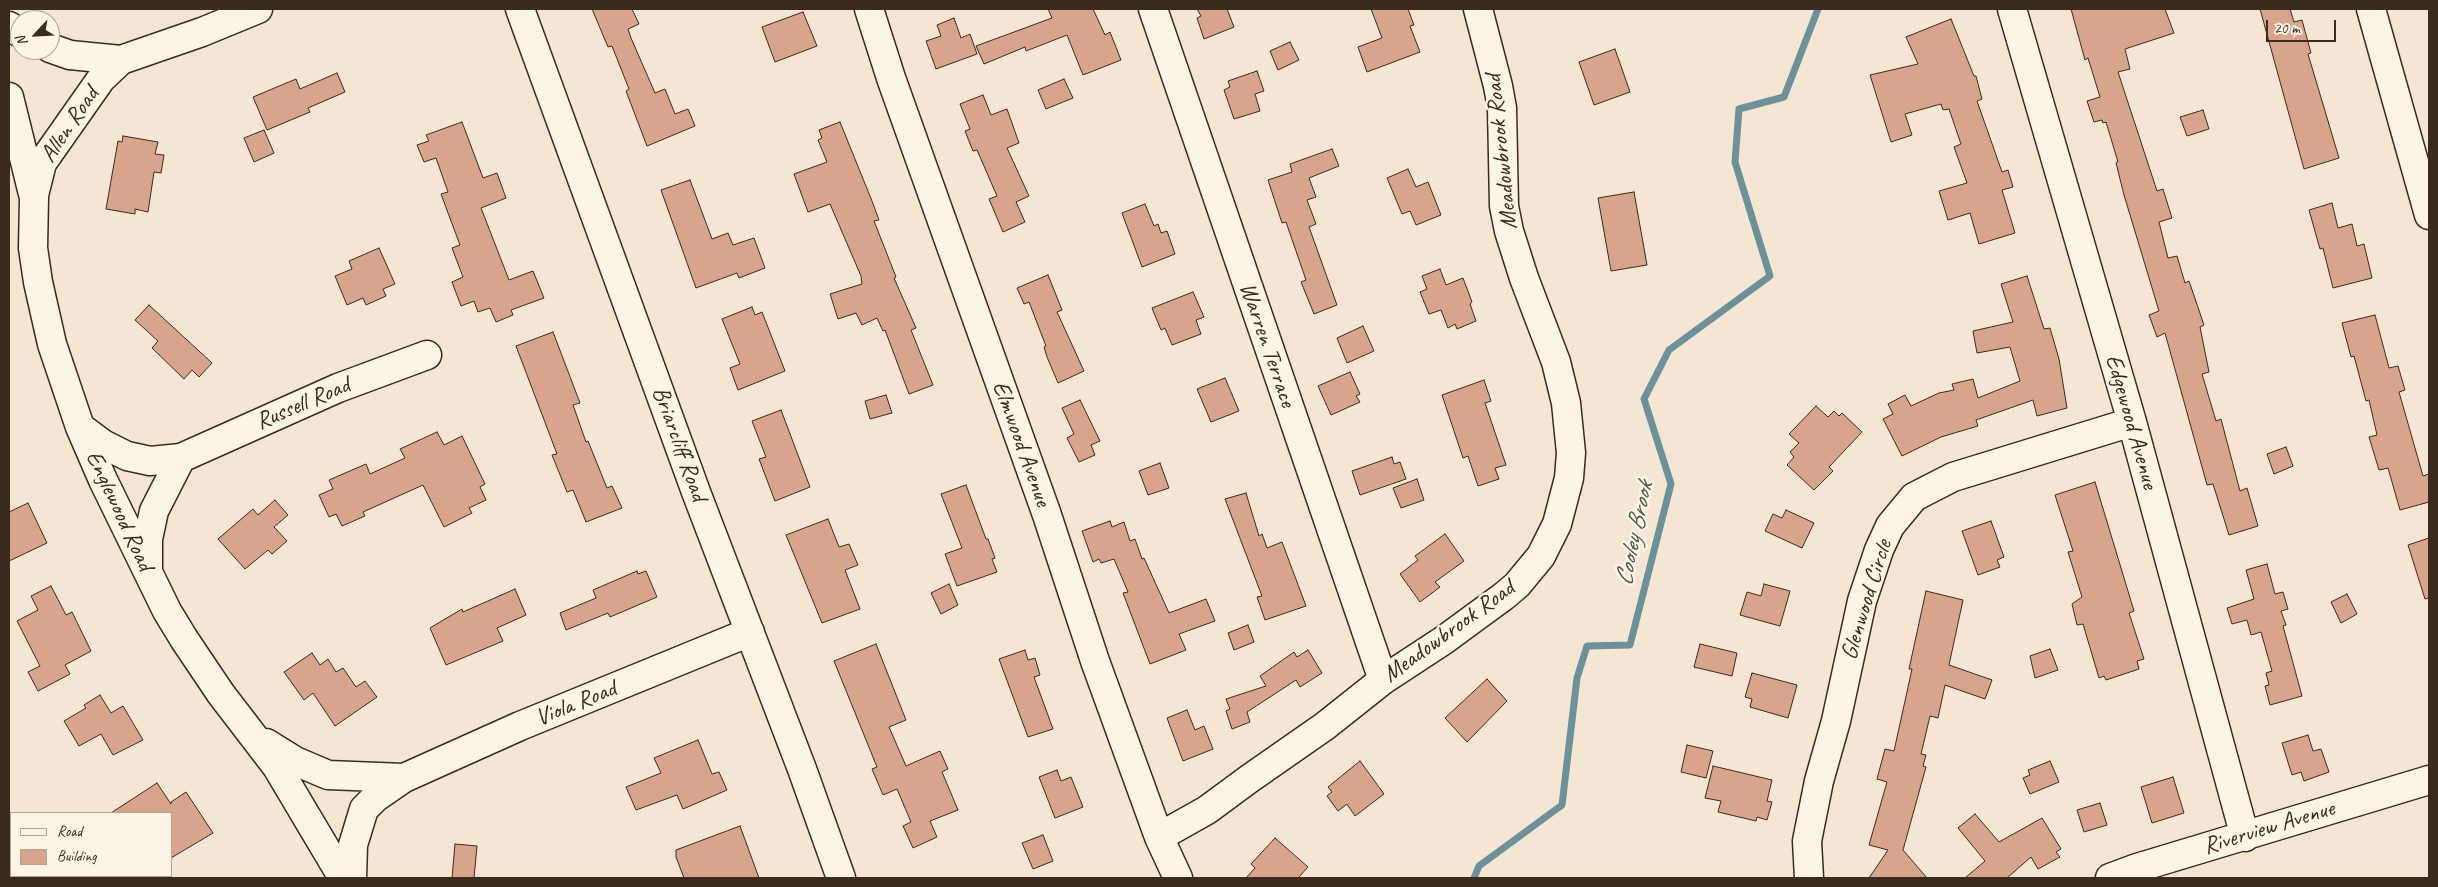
<!DOCTYPE html>
<html>
<head>
<meta charset="utf-8">
<style>
  body { margin:0 }
  #map { position:relative; width:2438px; height:887px; overflow:hidden; background:#f5e5d3; font-family:Caveat,sans-serif }
  canvas { display:block }
  .frame { position:absolute; inset:0; border:10px solid #3b2a1e; pointer-events:none }
  .legend { position:absolute; left:10px; top:812px; width:162px; height:65px; box-sizing:border-box; background:#fcf5e5; border:1px solid #afa495; margin:0; padding:6px 9px; list-style:none; font-size:15px; color:#3b2a1e }
  .legend li { display:flex; align-items:center; gap:10px; height:25px }
  .legend b { width:25px; border:1px solid #afa495 }
  .north { position:absolute; left:10px; top:10px; width:50px; height:50px; box-sizing:border-box; background:#fcf5e5; border:1px solid #afa495; border-radius:50%; rotate:245deg; font-size:14px; font-weight:700; line-height:20px; text-align:center; color:#3b2a1e }
  .north::after { content:''; display:block; margin:auto; width:18px; height:22px; background:#3b2a1e; clip-path:polygon(50% 0,100% 100%,50% 72%,0 100%) }
  .scale { position:absolute; left:2266px; top:20px; width:70px; height:22px; box-sizing:border-box; border:2px solid #3b2a1e; border-top:0; padding-left:6px; font-size:15px; line-height:18px; white-space:nowrap; color:#3b2a1e; -webkit-text-stroke:4px #fcf5e5; paint-order:stroke }
</style>
</head>
<body>
<div id="map">
<canvas width="2438" height="887"></canvas>
<div class="frame"></div>
<ul class="legend">
<li><b style="height:6px;background:#fcf5e5"></b>Road</li>
<li><b style="height:14px;background:#d8a58c"></b>Building</li>
</ul>
<div class="north">N</div>
<div class="scale">20 m</div>
</div>
<script>
const ctx = document.querySelector('canvas').getContext('2d');
ctx.lineJoin = 'round';
function poly(rows) {
  const path = new Path2D();
  for (const r of rows) {
    path.moveTo(r[0], r[1]);
    for (let i = 2; i < r.length; i += 2) path.lineTo(r[i], r[i + 1]);
  }
  return path;
}
function strokePath(path, color, width, dash) {
  ctx.strokeStyle = color;
  ctx.lineWidth = width;
  ctx.lineCap = dash ? 'butt' : 'round';
  ctx.setLineDash(dash || []);
  ctx.stroke(path);
}
function fill(path, color) {
  ctx.fillStyle = color;
  ctx.fill(path, 'evenodd');
}
function drawText(font, color, halo, rows, align = 'center') {
  ctx.font = font + ' Caveat,sans-serif';
  ctx.lineWidth = 5;
  ctx.setLineDash([]);
  ctx.textBaseline = 'middle';
  ctx.strokeStyle = halo;
  ctx.fillStyle = color;
  for (const [text, x, y, turn = 0] of rows) {
    ctx.save();
    ctx.translate(x, y);
    ctx.rotate((+turn || 0) * Math.PI / 180);
    ctx.textAlign = isNaN(turn) ? turn : align;
    if (halo) ctx.strokeText(text, 0, 0);
    ctx.fillText(text, 0, 0);
    ctx.restore();
  }
}
strokePath(poly([
  [1474,878,1479,866,1562,805,1577,678,1587,646,1630,645,1671,484,1644,399,1669,350,1770,276,1735,162,1739,109,1784,97,1818,9]
]), '#6c919a', 7);
const building = poly([
  [592,9,632,9,639,24,628,29,631,38,655,93,665,89,675,114,688,109,695,126,647,146,626,91,629,89,612,46,608,47,592,9],
  [1048,9,1093,9,1105,35,1110,32,1121,60,1083,75,1067,35,1026,51,1025,47,984,64,976,46,1052,18,1048,9],
  [1197,9,1227,9,1234,27,1204,39,1197,18,1201,16,1197,9],
  [1371,9,1408,9,1414,25,1410,26,1420,52,1367,72,1358,47,1382,38,1371,9],
  [2071,9,2165,9,2174,33,2125,49,2130,69,2118,72,2157,191,2163,189,2172,218,2159,222,2168,258,2177,256,2185,283,2189,281,2204,325,2200,327,2209,372,2202,374,2216,421,2221,419,2240,491,2247,488,2258,526,2229,535,2213,484,2207,485,2165,333,2157,337,2149,315,2159,311,2124,195,2116,163,2118,162,2106,122,2103,123,2102,120,2094,122,2087,101,2100,97,2088,58,2085,60,2071,9],
  [2260,9,2290,9,2294,22,2302,20,2311,53,2308,54,2339,158,2304,169,2260,9],
  [803,12,817,46,775,62,762,27,803,12],
  [954,18,961,38,970,34,977,54,936,69,926,41,941,36,937,25,954,18],
  [1951,19,1974,76,1976,76,1982,99,1977,101,2002,172,2008,170,2013,187,2002,190,2015,233,1979,244,1970,213,1948,220,1939,191,1967,183,1954,147,1961,144,1949,109,1943,110,1941,104,1905,114,1912,135,1891,142,1870,75,1918,64,1906,37,1951,19],
  [1290,42,1299,60,1278,70,1270,51,1290,42],
  [1615,49,1630,92,1594,105,1579,62,1615,49],
  [1257,71,1264,91,1255,94,1260,111,1234,119,1224,90,1230,87,1228,81,1257,71],
  [337,73,345,92,308,108,310,112,267,130,253,97,296,79,300,89,337,73],
  [1064,79,1073,98,1046,109,1038,90,1064,79],
  [983,95,991,115,1007,109,1019,143,1007,148,1029,196,1016,202,1025,222,1003,232,989,199,997,196,977,150,973,151,965,131,970,129,960,104,983,95],
  [2203,110,2209,129,2187,136,2180,117,2203,110],
  [462,122,483,178,497,173,506,198,481,208,509,280,533,271,544,298,511,310,513,315,496,322,490,308,478,312,474,301,461,306,452,282,463,277,452,248,460,245,441,194,448,192,436,158,424,162,417,145,429,141,426,135,462,122],
  [840,122,872,201,879,220,874,221,896,277,894,278,916,328,911,330,933,385,909,394,885,330,883,331,877,318,862,325,856,313,838,319,830,294,862,284,861,276,830,204,808,212,794,174,827,162,818,140,822,138,819,130,840,122],
  [264,130,274,153,254,162,244,138,264,130],
  [123,136,158,142,155,154,164,155,161,173,154,172,148,212,135,209,135,214,106,209,118,141,122,142,123,136],
  [1332,149,1339,166,1309,178,1316,197,1307,200,1316,224,1309,227,1337,305,1314,314,1301,282,1306,280,1286,222,1282,223,1268,180,1292,172,1290,164,1332,149],
  [1408,169,1416,187,1428,182,1441,215,1416,225,1410,211,1402,214,1387,178,1408,169],
  [690,180,712,239,728,233,733,245,754,238,765,268,739,278,737,273,696,288,661,190,690,180],
  [1634,192,1647,265,1611,271,1598,198,1634,192],
  [2332,203,2338,228,2352,224,2357,246,2364,244,2372,278,2333,288,2323,248,2320,249,2309,210,2332,203],
  [1145,204,1154,226,1158,224,1161,233,1167,231,1175,254,1142,267,1122,213,1145,204],
  [379,248,395,284,383,289,386,296,366,305,363,298,347,305,335,276,352,269,349,261,379,248],
  [1440,269,1446,285,1463,278,1472,302,1470,304,1476,321,1457,329,1455,324,1448,328,1441,310,1429,314,1420,292,1427,289,1422,276,1440,269],
  [1048,275,1062,310,1057,312,1084,371,1058,383,1047,357,1044,347,1046,346,1029,302,1024,304,1017,288,1048,275],
  [2027,276,2044,329,2050,328,2059,359,2067,408,2037,416,2033,400,1976,420,1978,426,1941,437,1902,456,1883,419,1893,414,1888,404,1905,395,1911,406,1939,393,1954,390,1952,384,1973,379,1978,398,2020,381,2010,347,1977,353,1973,331,2013,322,2001,284,2027,276],
  [1193,292,1204,317,1196,320,1201,334,1172,345,1165,328,1161,330,1152,308,1193,292],
  [149,305,212,363,199,377,192,370,184,379,152,348,158,341,135,320,149,305],
  [752,307,755,315,762,312,785,371,738,390,730,368,740,364,722,319,752,307],
  [2375,315,2389,368,2398,366,2405,390,2399,392,2423,476,2429,474,2429,502,2400,510,2388,468,2379,470,2369,437,2377,435,2369,400,2366,401,2354,356,2351,357,2342,323,2375,315],
  [1363,326,1374,351,1347,363,1337,338,1363,326],
  [553,332,580,403,573,405,586,442,588,441,607,488,612,486,622,508,586,522,573,490,567,492,552,455,557,454,516,346,553,332],
  [1350,372,1360,394,1356,396,1360,402,1331,415,1318,386,1350,372],
  [1225,378,1239,411,1211,422,1197,389,1225,378],
  [1484,380,1491,401,1485,403,1506,465,1495,468,1499,479,1478,486,1468,456,1463,458,1442,395,1484,380],
  [886,395,892,413,870,419,865,401,886,395],
  [1080,400,1100,441,1091,445,1095,455,1079,462,1067,438,1074,434,1062,408,1080,400],
  [1816,406,1828,417,1834,411,1839,416,1842,413,1862,432,1829,467,1833,471,1814,490,1787,465,1794,457,1790,452,1799,443,1789,434,1816,406],
  [781,410,810,487,775,501,759,459,766,457,752,421,781,410],
  [437,432,444,445,462,436,485,484,480,487,486,500,469,508,472,513,444,527,423,485,363,512,365,516,342,526,336,514,329,517,319,495,333,489,329,480,366,464,370,474,405,458,400,449,437,432],
  [2286,447,2293,466,2274,474,2267,454,2286,447],
  [1392,457,1394,464,1400,462,1406,479,1360,495,1352,471,1392,457],
  [1160,463,1169,488,1148,495,1139,471,1160,463],
  [1417,479,1424,500,1401,508,1393,488,1417,479],
  [2095,482,2134,611,2129,613,2144,659,2137,661,2139,669,2106,680,2104,676,2099,678,2083,624,2077,625,2072,604,2082,597,2068,552,2073,551,2055,495,2095,482],
  [966,485,986,539,988,539,995,558,992,559,997,572,957,586,945,554,962,548,941,494,966,485],
  [1246,493,1259,536,1262,534,1267,548,1282,542,1306,606,1265,620,1257,597,1262,596,1225,499,1246,493],
  [275,500,288,515,274,527,287,541,272,554,268,550,245,569,218,539,253,509,258,515,275,500],
  [28,503,47,543,9,561,9,512,28,503],
  [1786,510,1814,523,1802,548,1765,531,1773,514,1782,518,1786,510],
  [828,519,839,547,849,544,858,565,845,570,860,609,822,623,786,535,828,519],
  [1110,521,1112,527,1124,522,1130,541,1135,539,1142,559,1144,558,1169,613,1206,599,1215,621,1179,634,1186,650,1150,664,1123,593,1128,592,1114,559,1101,563,1099,559,1093,562,1082,531,1110,521],
  [1991,521,2004,557,1997,560,2000,567,1978,575,1962,531,1991,521],
  [1445,534,1464,561,1435,582,1440,587,1420,602,1400,574,1418,560,1415,556,1445,534],
  [2429,538,2429,598,2425,599,2408,545,2429,538],
  [2267,564,2275,594,2283,592,2288,609,2281,611,2286,625,2283,626,2302,696,2270,705,2265,686,2269,685,2266,673,2272,671,2261,632,2251,635,2247,620,2232,624,2227,608,2254,599,2246,570,2267,564],
  [637,571,638,574,646,571,657,597,610,617,608,613,566,630,560,613,596,598,593,590,637,571],
  [949,584,958,605,941,614,931,593,949,584],
  [1764,584,1790,591,1780,626,1740,615,1747,592,1761,596,1764,584],
  [51,586,66,615,72,612,91,651,65,665,70,674,38,691,28,672,40,666,17,621,38,610,31,596,51,586],
  [515,589,526,615,497,628,503,641,446,665,430,628,462,609,463,612,515,589],
  [1926,591,1963,600,1949,665,1992,680,1985,699,1945,685,1938,718,1930,716,1921,754,1926,755,1923,766,1926,767,1903,850,1927,878,1869,878,1888,850,1869,845,1887,782,1877,779,1885,749,1894,751,1912,669,1909,669,1926,591],
  [2347,594,2357,614,2341,623,2331,602,2347,594],
  [1248,625,1254,642,1234,650,1228,633,1248,625],
  [876,644,906,720,889,727,906,766,940,751,948,769,942,772,958,810,930,821,937,837,913,848,903,826,911,822,897,789,883,795,872,769,877,767,834,661,876,644],
  [1700,644,1737,653,1732,676,1694,667,1700,644],
  [2050,649,2058,670,2035,678,2030,656,2050,649],
  [1025,650,1028,660,1035,658,1040,675,1034,677,1053,729,1028,737,999,659,1025,650],
  [1308,650,1322,673,1300,687,1296,680,1247,712,1250,722,1232,729,1226,711,1230,709,1226,699,1266,686,1260,676,1294,652,1297,657,1308,650],
  [312,653,320,665,328,659,336,672,343,668,356,687,365,681,377,697,335,726,313,693,304,700,284,672,312,653],
  [1752,673,1797,685,1788,718,1750,707,1752,699,1745,697,1752,673],
  [1487,679,1507,701,1467,742,1445,718,1487,679],
  [100,695,111,713,123,706,143,740,113,755,101,734,79,746,64,721,86,708,84,705,100,695],
  [1187,710,1195,730,1204,726,1213,749,1183,761,1167,718,1187,710],
  [2308,735,2313,751,2321,749,2329,772,2304,781,2301,772,2292,775,2282,743,2308,735],
  [698,740,712,774,719,772,727,790,683,809,677,795,636,810,626,787,661,773,654,758,698,740],
  [1687,745,1713,751,1706,778,1681,772,1687,745],
  [1360,761,1384,794,1355,816,1347,804,1338,811,1327,796,1332,792,1328,787,1360,761],
  [2050,761,2059,782,2030,794,2023,778,2030,775,2028,770,2050,761],
  [1713,766,1772,780,1767,801,1772,802,1767,820,1757,817,1756,821,1718,812,1721,801,1705,798,1713,766],
  [1057,770,1061,781,1071,777,1083,807,1055,818,1039,777,1057,770],
  [2173,777,2184,813,2152,823,2141,787,2173,777],
  [157,783,171,804,171,802,186,792,213,833,171,858,171,813,111,813,157,783],
  [2100,803,2107,825,2084,832,2077,810,2100,803],
  [1975,814,1999,842,2042,818,2061,849,2056,852,2060,857,2038,869,2031,857,2007,878,1965,878,1985,861,1958,828,1975,814],
  [740,826,759,878,684,878,676,857,676,850,740,826],
  [1043,835,1053,861,1033,869,1022,843,1043,835],
  [1275,838,1308,867,1298,878,1246,878,1255,868,1251,864,1275,838],
  [455,844,477,846,474,878,452,878,455,844]
]);
fill(building, '#d8a58c');
strokePath(building, '#3b2a1e', 1);
const minor = poly([
  [520,9,696,492,802,769,841,878],
  [869,9,891,78,1047,515,1095,661,1159,837,1178,878],
  [1153,9,1383,680],
  [2012,9,2132,422,2245,837],
  [2371,9,2429,215],
  [9,26,20,33],
  [50,48,70,55,121,60,202,32,258,9],
  [9,97,34,198,33,248,38,282,52,344,80,427,103,480,167,611,184,639,221,694,277,767,343,878],
  [34,195,42,163,101,79,121,60],
  [80,427,103,444,127,456,150,461,181,458],
  [148,570,148,539,154,511,181,458,338,388,427,355],
  [266,743,295,761,328,775,404,778],
  [1159,837,1207,810,1249,779,1325,726,1383,680,1444,640,1504,596,1517,585,1541,556,1557,524,1569,478,1571,453,1566,403,1556,362,1524,278,1509,231,1504,206,1502,108,1498,86,1478,9],
  [352,878,353,845,364,809,375,798,404,778,520,726,750,632],
  [1809,878,1807,841,1819,781,1836,721,1862,601,1879,550,1890,526,1914,497,1953,477,2132,422],
  [2110,878,2137,868,2429,780]
]);
strokePath(minor, '#3b2a1e', 31);
strokePath(minor, '#fcf5e5', 28);
drawText('24px', '#3b2a1e', '#fcf5e5', [
  ["Allen Road",70,125,-56],
  ["Meadowbrook Road",1502,152,-96],
  ["Warren Terrace",1267,345,71],
  ["Russell Road",303,404,-23],
  ["Edgewood Avenue",2131,422,74],
  ["Briarcliff Road",679,444,70],
  ["Elmwood Avenue",1021,444,70],
  ["Englewood Road",119,511,65],
  ["Glenwood Circle",1867,600,-73],
  ["Meadowbrook Road",1449,632,-36],
  ["Viola Road",576,704,-22],
  ["Riverview Avenue",2269,828,-17]
]);
drawText('italic 25px', '#4f5552', '#fcf5e5', [
  ["Cooley Brook",1635,534,-78]
]);
</script>
</body>
</html>
